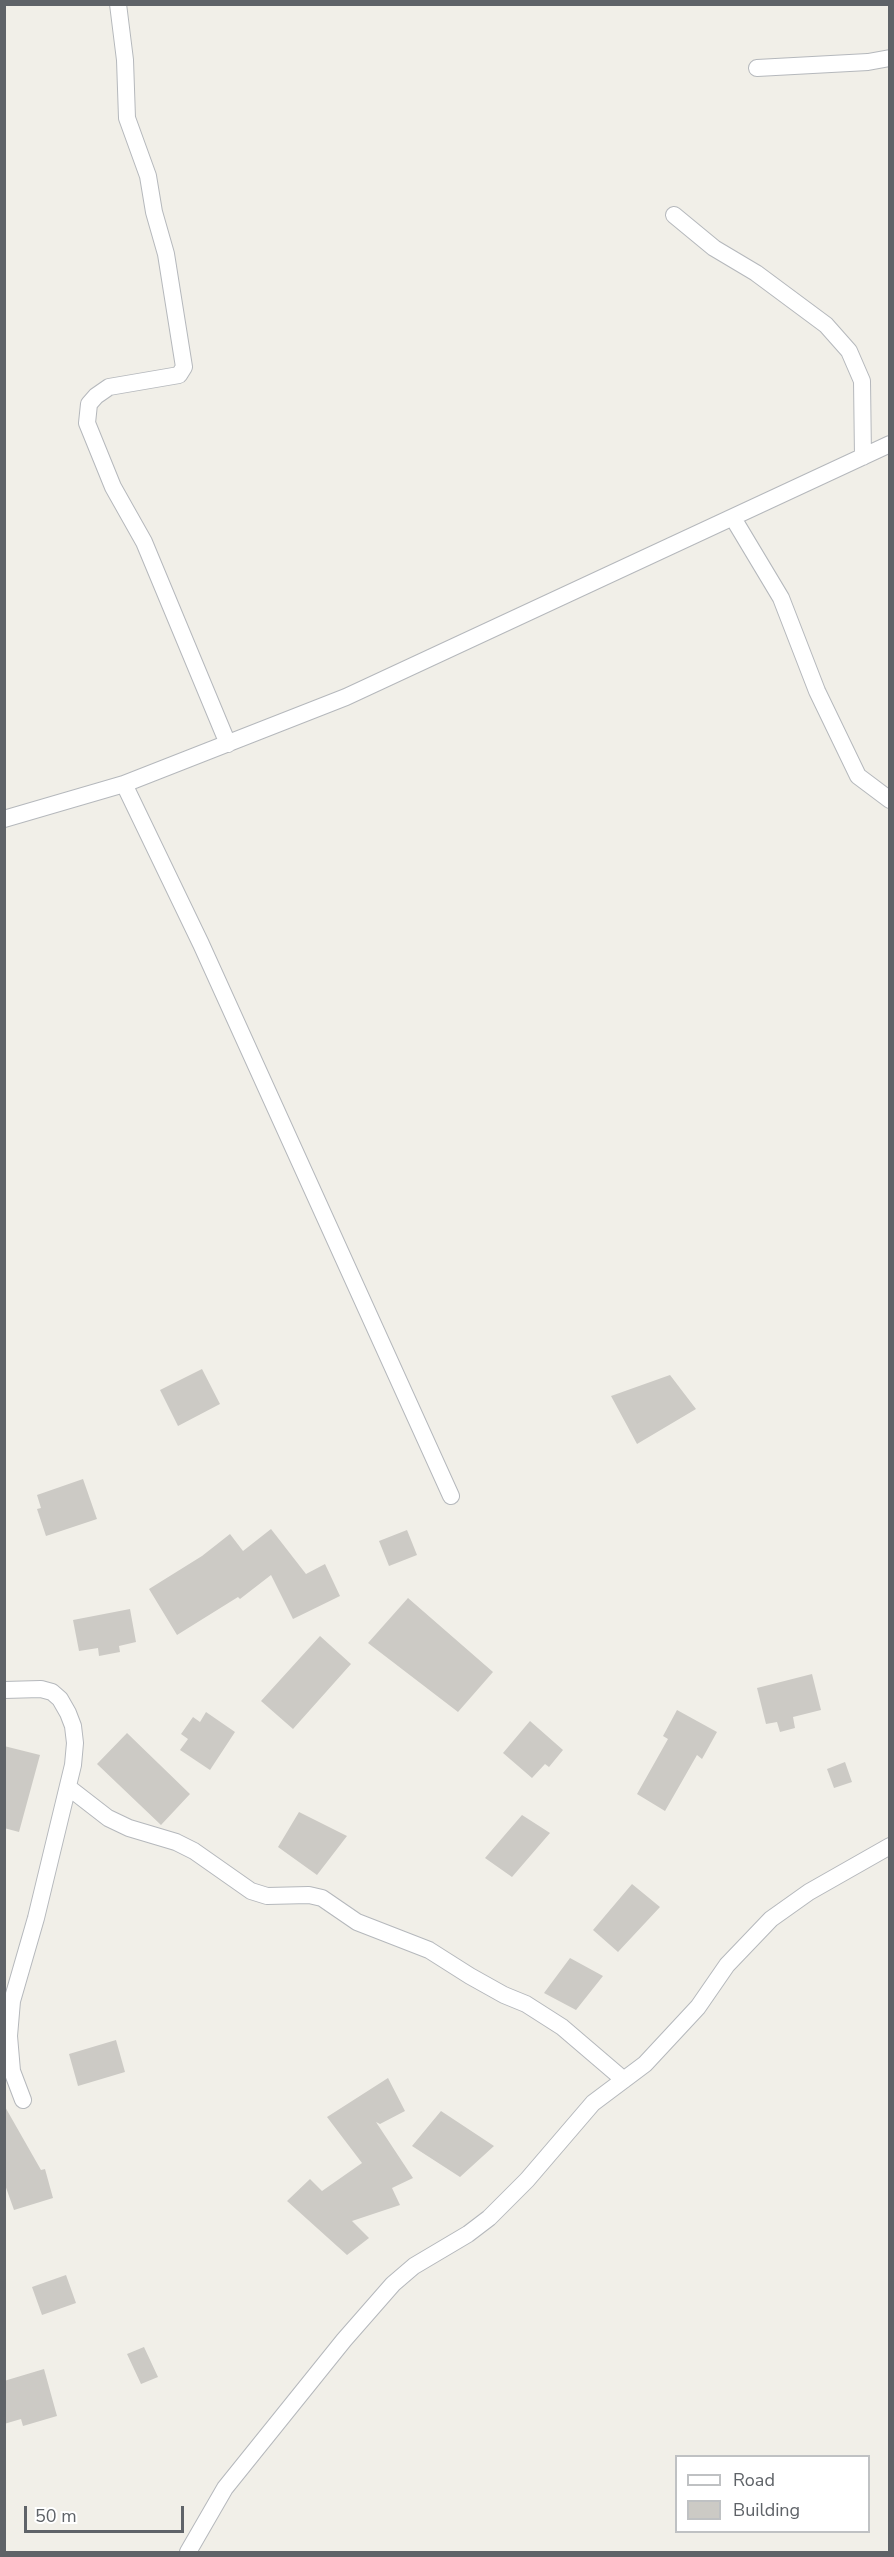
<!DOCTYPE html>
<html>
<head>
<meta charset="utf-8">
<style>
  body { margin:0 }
  #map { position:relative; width:894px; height:2557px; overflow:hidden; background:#f1efe8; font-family:"Nunito Sans",sans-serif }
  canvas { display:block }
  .frame { position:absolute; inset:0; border:6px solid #5f6368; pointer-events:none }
  .legend { position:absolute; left:675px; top:2455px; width:195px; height:78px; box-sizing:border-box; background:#fff; border:2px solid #bfc1c3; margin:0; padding:8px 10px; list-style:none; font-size:18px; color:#5f6368 }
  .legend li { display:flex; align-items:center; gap:12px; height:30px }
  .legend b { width:30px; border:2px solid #bfc1c3 }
  .scale { position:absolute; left:24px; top:2506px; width:160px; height:27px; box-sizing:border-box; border:3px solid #5f6368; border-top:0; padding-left:8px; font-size:18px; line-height:21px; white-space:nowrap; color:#5f6368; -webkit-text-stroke:4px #fff; paint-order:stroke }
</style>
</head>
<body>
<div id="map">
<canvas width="894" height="2557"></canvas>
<div class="frame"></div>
<ul class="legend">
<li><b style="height:8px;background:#fff"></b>Road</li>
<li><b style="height:16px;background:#cccac5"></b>Building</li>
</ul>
<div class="scale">50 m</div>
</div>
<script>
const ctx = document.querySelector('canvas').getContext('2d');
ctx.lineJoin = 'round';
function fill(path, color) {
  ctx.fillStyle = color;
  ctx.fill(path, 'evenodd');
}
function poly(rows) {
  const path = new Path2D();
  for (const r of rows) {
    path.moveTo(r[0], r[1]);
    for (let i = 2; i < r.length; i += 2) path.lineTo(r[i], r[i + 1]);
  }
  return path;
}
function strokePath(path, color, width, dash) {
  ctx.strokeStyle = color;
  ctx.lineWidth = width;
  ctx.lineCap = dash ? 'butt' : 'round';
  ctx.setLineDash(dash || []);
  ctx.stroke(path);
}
fill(poly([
  [202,1369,220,1404,178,1426,160,1390],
  [670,1375,696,1409,637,1444,611,1396],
  [83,1479,97,1519,46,1536,37,1509,41,1508,37,1495],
  [271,1529,306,1574,325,1564,340,1596,293,1619,271,1575,240,1599,238,1597,177,1635,149,1589,202,1556,230,1534,243,1551],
  [407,1530,417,1555,389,1566,379,1541],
  [408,1598,493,1672,458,1712,368,1643],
  [130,1609,136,1642,119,1646,120,1652,99,1656,98,1648,79,1651,73,1620],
  [320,1636,351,1664,293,1729,261,1701],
  [812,1674,821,1710,793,1717,795,1728,780,1732,777,1722,766,1724,757,1688],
  [677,1710,717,1732,702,1759,697,1755,665,1811,637,1794,668,1739,663,1736],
  [206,1712,235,1732,210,1770,180,1750,188,1739,181,1734,193,1717,200,1722],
  [530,1721,563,1750,549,1767,545,1764,532,1778,503,1753],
  [127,1733,190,1794,161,1825,97,1764],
  [4,1746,40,1755,19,1832,4,1828],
  [845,1762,852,1782,834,1788,827,1769],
  [299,1812,347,1836,317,1875,278,1847],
  [522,1815,550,1833,512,1877,485,1858],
  [632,1884,660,1907,618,1952,593,1930],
  [570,1958,603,1976,576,2010,544,1993],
  [116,2040,125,2072,78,2086,69,2054],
  [388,2078,405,2111,380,2124,376,2122,413,2178,392,2188,400,2205,352,2221,369,2238,347,2255,287,2201,310,2179,322,2191,362,2163,327,2117],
  [4,2105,41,2170,45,2169,53,2198,14,2210,4,2182],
  [441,2111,494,2146,460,2177,412,2146],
  [66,2275,76,2303,42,2315,32,2287],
  [144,2347,158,2377,141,2384,127,2354],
  [44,2369,57,2416,23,2426,21,2419,4,2424,4,2381]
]), '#cccac5');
const minor = poly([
  [118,4,125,60,127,118,148,176,154,212,166,254,184,367,179,375,109,387,96,396,89,404,87,423,113,487,144,542,228,744],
  [757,68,868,62,890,58],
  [674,215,714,248,756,273,826,325,849,351,862,381,863,457],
  [733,518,781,598,817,691,858,776,890,800],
  [124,784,201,944,451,1496],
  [4,819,124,784,346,697,890,444],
  [4,1690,41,1689,52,1692,60,1699,68,1713,73,1726,75,1743,73,1765,36,1918,12,2001,9,2036,12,2071,23,2100],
  [68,1787,108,1818,129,1828,176,1842,194,1851,251,1891,267,1896,309,1895,322,1898,357,1922,429,1950,470,1976,504,1995,526,2004,562,2027,624,2080],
  [188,2552,225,2488,344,2340,393,2284,414,2266,468,2234,489,2218,527,2180,593,2103,645,2064,698,2007,727,1965,771,1919,809,1892,890,1846]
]);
strokePath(minor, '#b5b8bc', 18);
strokePath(minor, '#fff', 16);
</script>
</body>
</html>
